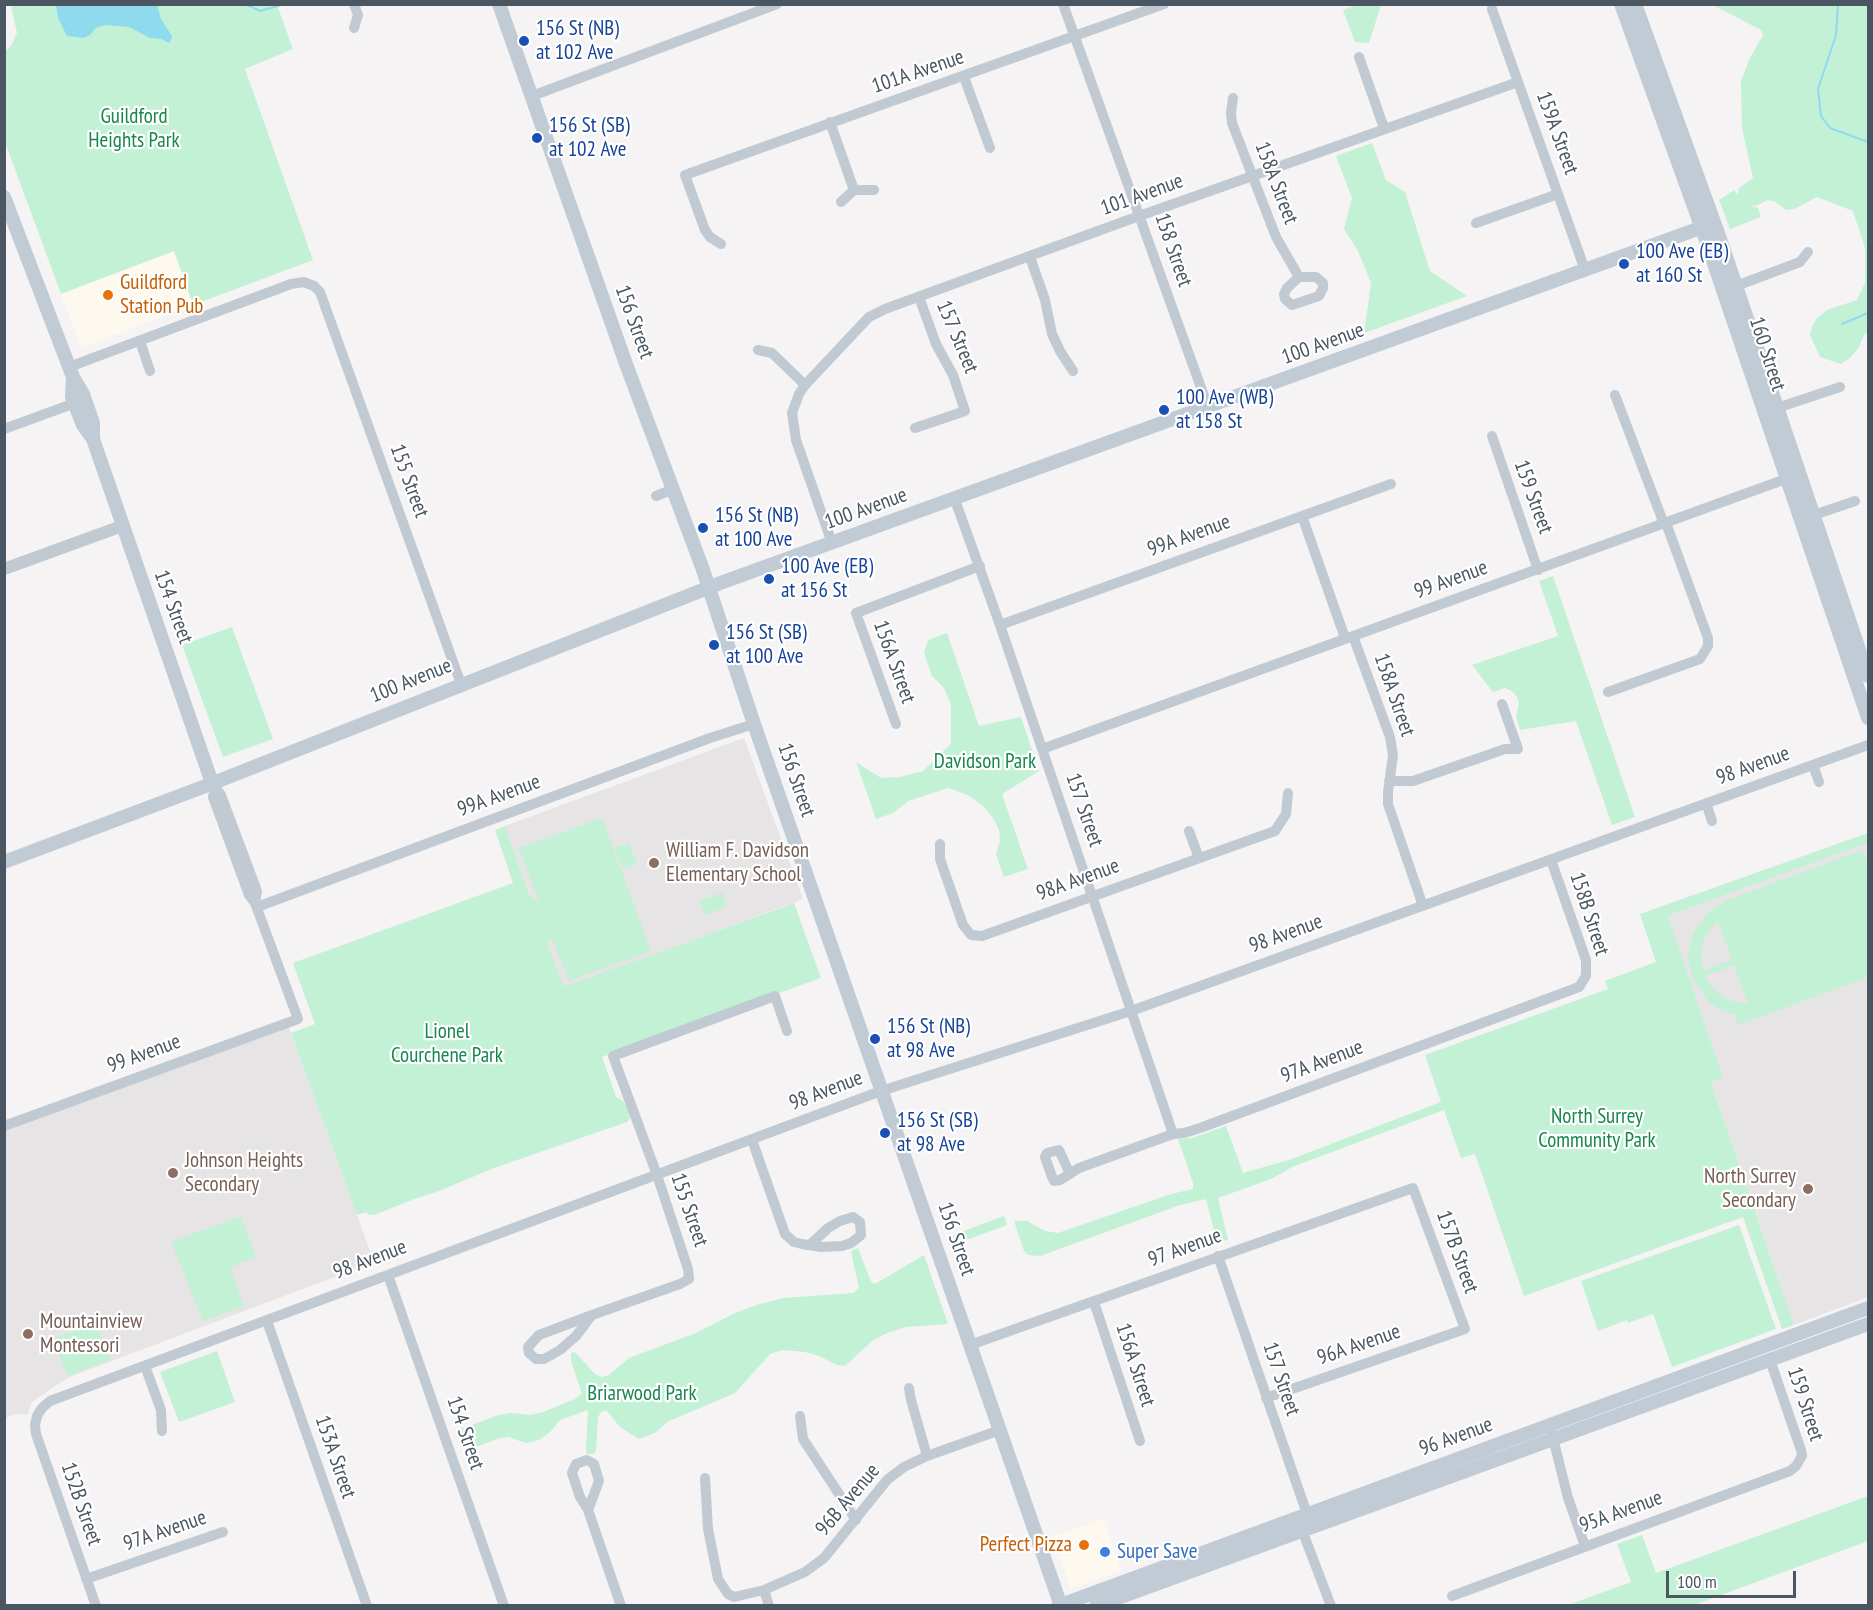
<!DOCTYPE html>
<html>
<head>
<meta charset="utf-8">
<style>
  body { margin:0 }
  #map { position:relative; width:1873px; height:1610px; overflow:hidden; background:#f5f3f3; font-family:"PT Sans Narrow",sans-serif }
  canvas { display:block }
  .frame { position:absolute; inset:0; border:6px solid #4a5661; pointer-events:none }
  .scale { position:absolute; left:1666px; top:1571px; width:130px; height:27px; box-sizing:border-box; border:3px solid #4a5661; border-top:0; padding-left:8px; font-size:18px; line-height:21px; white-space:nowrap; color:#4a5661; -webkit-text-stroke:4px #fff; paint-order:stroke }
</style>
</head>
<body>
<div id="map">
<canvas width="1873" height="1610"></canvas>
<div class="frame"></div>
<div class="scale">100 m</div>
</div>
<script>
const ctx = document.querySelector('canvas').getContext('2d');
ctx.lineJoin = 'round';
function fill(path, color) {
  ctx.fillStyle = color;
  ctx.fill(path, 'evenodd');
}
function poly(rows) {
  const path = new Path2D();
  for (const r of rows) {
    path.moveTo(r[0], r[1]);
    for (let i = 2; i < r.length; i += 2) path.lineTo(r[i], r[i + 1]);
  }
  return path;
}
function strokePath(path, color, width, dash) {
  ctx.strokeStyle = color;
  ctx.lineWidth = width;
  ctx.lineCap = dash ? 'butt' : 'round';
  ctx.setLineDash(dash || []);
  ctx.stroke(path);
}
function drawText(font, color, halo, rows, align = 'center') {
  ctx.font = font + ' "PT Sans Narrow",sans-serif';
  ctx.lineWidth = 4.5;
  ctx.setLineDash([]);
  ctx.textBaseline = 'middle';
  ctx.strokeStyle = halo;
  ctx.fillStyle = color;
  for (const [text, x, y, turn = 0] of rows) {
    ctx.save();
    ctx.translate(x, y);
    ctx.rotate((+turn || 0) * Math.PI / 180);
    ctx.textAlign = isNaN(turn) ? turn : align;
    if (halo) ctx.strokeText(text, 0, 0);
    ctx.fillText(text, 0, 0);
    ctx.restore();
  }
}
fill(poly([
  [174,251,193,305,81,348,61,294],
  [1103,1519,1121,1571,1071,1589,1052,1537]
]), '#fdf9ef');
fill(poly([
  [744,738,803,899,564,988,505,826],
  [1868,843,1868,1297,1794,1325,1711,1081,1723,1077,1668,916],
  [287,1022,374,1262,67,1378,32,1402,27,1415,16,1414,5,1418,5,1131]
]), '#e6e4e5');
fill(poly([
  [1360,4,1381,5,1369,43,1355,42,1343,10],
  [11,5,277,5,293,49,245,69,313,260,193,305,174,251,61,294,5,142,5,51,11,46,17,33],
  [1713,5,1868,5,1868,332,1864,335,1859,347,1851,357,1841,364,1820,357,1810,335,1812,326,1817,318,1827,310,1857,300,1865,283,1865,248,1853,211,1817,197,1794,209,1786,210,1774,201,1767,200,1756,206,1749,205,1758,208,1761,217,1730,229,1719,200,1734,190,1738,195,1739,188,1753,178,1742,128,1741,81,1749,60,1763,35,1761,30],
  [1372,143,1386,180,1405,192,1430,271,1467,296,1364,333,1371,283,1358,251,1344,229,1352,198,1336,156],
  [1553,576,1635,817,1612,825,1576,721,1520,730,1516,716,1519,703,1517,697,1513,692,1505,688,1493,692,1472,665,1558,636,1539,581],
  [232,627,273,739,223,757,182,645],
  [947,633,979,726,1021,717,1039,771,1002,794,1028,869,1004,877,996,854,1000,841,999,830,993,818,984,807,968,795,948,788,908,801,893,813,876,819,856,762,881,778,900,777,923,771,951,744,951,705,944,688,932,676,924,653,928,640],
  [602,818,651,951,569,981,552,939,547,942,564,987,794,903,821,978,602,1057,616,1097,623,1101,629,1111,630,1118,627,1122,494,1168,439,1191,414,1199,377,1214,369,1215,366,1212,357,1215,291,1033,315,1024,293,963,513,883,495,830,505,826,530,896,539,902,519,848],
  [1868,833,1868,843,1668,916,1723,1077,1711,1082,1794,1325,1782,1329,1743,1217,1524,1296,1475,1154,1461,1158,1444,1110,1292,1167,1271,1179,1218,1198,1228,1240,1217,1242,1206,1199,1180,1205,1040,1256,1028,1255,1024,1251,1014,1221,1027,1221,1045,1231,1058,1233,1171,1194,1193,1189,1193,1183,1178,1139,1192,1138,1226,1126,1243,1173,1289,1160,1441,1102,1425,1055,1608,989,1605,981,1656,962,1640,914],
  [629,843,637,864,623,869,615,848],
  [1862,850,1866,860,1868,861,1868,977,1738,1025,1735,1015,1721,1010,1708,1001,1693,980,1688,959,1693,933,1709,911,1728,900],
  [1718,921,1732,960,1703,970,1701,954,1703,943,1707,934],
  [1734,965,1748,1004,1732,1001,1723,997,1712,988,1705,976],
  [722,893,727,907,704,915,699,901],
  [241,1216,256,1257,230,1267,244,1306,203,1321,171,1242],
  [1004,1216,1007,1225,953,1245,950,1236],
  [1739,1225,1776,1329,1672,1367,1653,1314,1628,1323,1627,1320,1598,1331,1581,1281],
  [858,1248,871,1282,875,1284,924,1255,948,1324,906,1327,887,1333,872,1341,845,1366,837,1365,819,1356,805,1352,783,1350,770,1354,735,1393,667,1422,655,1433,639,1439,620,1427,606,1410,601,1412,598,1417,596,1451,593,1454,587,1454,586,1448,588,1410,560,1420,550,1432,539,1440,526,1443,508,1437,500,1438,465,1451,458,1430,499,1415,511,1413,530,1415,543,1412,575,1399,582,1394,571,1361,571,1353,575,1352,595,1374,602,1377,609,1375,629,1358,696,1333,735,1313,757,1305,783,1298,853,1293,859,1288,851,1251],
  [96,1323,110,1360,67,1376,53,1338],
  [217,1351,235,1402,179,1422,160,1372],
  [1868,1496,1868,1541,1694,1605,1568,1605,1631,1582,1617,1544,1642,1535,1656,1573]
]), '#c3f1d5');
fill(poly([
  [56,5,157,5,161,19,172,36,171,40,169,43,161,39,150,38,129,27,105,25,96,28,90,35,84,38,67,36,58,18]
]), '#90daee');
strokePath(poly([
  [245,4,260,11,285,4],
  [1838,4,1836,35,1818,89,1821,116,1830,128,1868,142],
  [1842,324,1868,313]
]), '#90daee', 2);
strokePath(poly([
  [354,4,358,15,354,28],
  [1063,4,1208,407],
  [1492,9,1585,270],
  [1359,57,1384,128],
  [964,77,990,148],
  [532,96,777,4],
  [1233,98,1231,113,1232,123,1276,237,1299,277,1287,288,1284,294,1285,299,1292,305,1319,296,1323,288,1323,283,1316,277,1299,277],
  [830,122,854,190],
  [841,202,854,190,874,190],
  [1476,223,1558,194],
  [721,244,710,237,705,230,685,175,1164,4],
  [1030,257,1045,300,1052,334,1060,351,1073,371],
  [1736,286,1800,262,1808,252],
  [140,341,150,371],
  [758,350,772,353,805,385],
  [69,367,291,284,304,282,314,286,320,292,461,684],
  [1615,395,1664,524],
  [1777,408,1840,387],
  [915,428,965,411,953,375,936,344,919,297],
  [4,429,75,403],
  [1492,436,1538,570],
  [656,496,674,489],
  [955,500,1000,625,1173,1134],
  [1814,515,1855,501],
  [1302,516,1345,638],
  [832,543,796,440,792,413,799,394,805,385,869,317,885,309,1128,220,1518,82],
  [1000,625,1391,484],
  [1353,636,1390,737,1393,755,1388,792,1388,804,1423,906],
  [1608,692,1700,659,1708,646,1708,638,1666,523],
  [896,724,856,613,980,566],
  [1042,749,1794,476],
  [1813,765,1819,782],
  [1389,781,1413,781,1505,749,1518,749,1502,704],
  [213,784,221,795,257,891,255,903],
  [1706,803,1712,821],
  [1189,831,1199,858],
  [940,844,940,859,963,925,971,935,982,936,1275,831,1286,814,1288,793],
  [257,907,710,738,754,724],
  [4,1126,298,1019,255,903,249,895,213,797,215,789],
  [752,1140,785,1234,794,1242,802,1244,821,1247,842,1246,851,1243,861,1235,860,1222,853,1217,840,1221,828,1228,810,1245],
  [1070,1174,1059,1150,1047,1153,1045,1157,1052,1177,1054,1181,1060,1180,1079,1168,1173,1134,1184,1133,1200,1128,1579,987,1586,976,1586,960,1551,860],
  [1218,1256,1307,1514],
  [388,1275,504,1606],
  [1094,1302,1140,1441],
  [592,1315,576,1336,560,1350,544,1359,536,1359,529,1353,528,1347,539,1335,592,1315,680,1284,689,1279,688,1269,657,1175,613,1056,775,996,787,1031],
  [267,1321,367,1606],
  [970,1345,1413,1188,1465,1329,1266,1398],
  [145,1366,161,1410,162,1431],
  [909,1388,911,1400,927,1456],
  [800,1416,803,1439,856,1520],
  [1552,1434,1568,1498,1585,1546],
  [705,1478,708,1529,718,1579,728,1594,734,1597,764,1590,769,1606],
  [588,1510,599,1481,594,1464,587,1460,576,1464,572,1473,580,1497,588,1510,621,1606],
  [1302,1530,1331,1606],
  [86,1579,223,1532],
  [764,1590,805,1572,824,1558,887,1480,904,1467,927,1456,1000,1430],
  [1452,1596,1790,1471,1796,1466,1802,1456,1801,1450,1770,1360],
  [96,1606,36,1434,35,1425,37,1416,42,1408,50,1401,881,1091,1131,1011,1868,745]
]), '#c1cad2', 10);
strokePath(poly([
  [4,569,122,526]
]), '#c1cad2', 12);
strokePath(poly([
  [499,4,626,364,702,567,754,724,1061,1606],
  [1621,4,1706,240,1868,718],
  [1635,4,1719,236,1868,676],
  [4,197,73,377,83,394,93,423,93,439],
  [73,377,72,397,83,425,93,439,212,783],
  [4,862,203,787,723,582,1714,223],
  [1058,1606,1868,1308],
  [1096,1606,1868,1324]
]), '#c1cbd6', 14);
for (const [x, y, r, color] of [
  [524,41,6,"#1a4fb4"],
  [537,138,6,"#1a4fb4"],
  [1624,264,6,"#1a4fb4"],
  [108,295,6,"#e8710a"],
  [1164,410,6,"#1a4fb4"],
  [703,528,6,"#1a4fb4"],
  [769,579,6,"#1a4fb4"],
  [714,645,6,"#1a4fb4"],
  [654,863,6,"#8d6e63"],
  [875,1039,6,"#1a4fb4"],
  [885,1133,6,"#1a4fb4"],
  [173,1173,6,"#8d6e63"],
  [1808,1189,6,"#8d6e63"],
  [28,1334,6,"#8d6e63"],
  [1084,1545,6,"#e8710a"],
  [1105,1552,6,"#3f7fe0"]
]) {
  const dot = new Path2D();
  dot.arc(x, y, r, 0, 2 * Math.PI);
  ctx.fillStyle = color;
  ctx.fill(dot);
  strokePath(dot, '#fff', 2);
}
drawText('21px', '#164399', '#fff', [
  ["156 St (NB)",536,29],
  ["at 102 Ave",536,53],
  ["156 St (SB)",549,126],
  ["at 102 Ave",549,150],
  ["100 Ave (EB)",1636,252],
  ["at 160 St",1636,276],
  ["100 Ave (WB)",1176,398],
  ["at 158 St",1176,422],
  ["156 St (NB)",715,516],
  ["at 100 Ave",715,540],
  ["100 Ave (EB)",781,567],
  ["at 156 St",781,591],
  ["156 St (SB)",726,633],
  ["at 100 Ave",726,657],
  ["156 St (NB)",887,1027],
  ["at 98 Ave",887,1051],
  ["156 St (SB)",897,1121],
  ["at 98 Ave",897,1145]
], 'left');
drawText('21px', '#4a5661', '#fff', [
  ["101A Avenue",918,72,-19],
  ["159A Street",1557,133,70],
  ["158A Street",1276,183,69],
  ["101 Avenue",1142,195,-20],
  ["158 Street",1173,250,71],
  ["156 Street",634,322,70],
  ["157 Street",957,337,67],
  ["100 Avenue",1323,344,-20],
  ["160 Street",1767,354,72],
  ["155 Street",409,481,70],
  ["159 Street",1533,497,70],
  ["100 Avenue",866,509,-20],
  ["99A Avenue",1189,536,-20],
  ["99 Avenue",1451,580,-20],
  ["154 Street",173,607,70],
  ["156A Street",894,662,70],
  ["100 Avenue",411,681,-22],
  ["158A Street",1394,695,71],
  ["98 Avenue",1753,766,-20],
  ["156 Street",796,780,71],
  ["99A Avenue",499,796,-20],
  ["157 Street",1084,810,71],
  ["98A Avenue",1078,880,-20],
  ["158B Street",1589,914,72],
  ["98 Avenue",1286,934,-20],
  ["99 Avenue",144,1054,-20],
  ["97A Avenue",1322,1062,-21],
  ["98 Avenue",826,1091,-21],
  ["155 Street",689,1210,71],
  ["156 Street",956,1239,71],
  ["97 Avenue",1185,1248,-20],
  ["157B Street",1457,1252,70],
  ["98 Avenue",370,1260,-21],
  ["96A Avenue",1359,1345,-19],
  ["156A Street",1135,1365,72],
  ["157 Street",1281,1379,71],
  ["159 Street",1805,1404,72],
  ["154 Street",465,1433,71],
  ["96 Avenue",1456,1437,-20],
  ["153A Street",335,1457,71],
  ["96B Avenue",848,1500,-50],
  ["152B Street",81,1504,71],
  ["95A Avenue",1621,1512,-20],
  ["97A Avenue",165,1531,-19]
]);
drawText('21px', '#17864f', '#fff', [
  ["Guildford",134,117],
  ["Heights Park",134,141],
  ["Davidson Park",985,762],
  ["Lionel",447,1032],
  ["Courchene Park",447,1056],
  ["North Surrey",1597,1117],
  ["Community Park",1597,1141],
  ["Briarwood Park",642,1394]
]);
drawText('21px', '#c56008', '#fff', [
  ["Guildford",120,283],
  ["Station Pub",120,307],
  ["Perfect Pizza",1072,1545,"right"]
], 'left');
drawText('21px', '#785e54', '#fff', [
  ["William F. Davidson",666,851],
  ["Elementary School",666,875],
  ["Johnson Heights",185,1161],
  ["Secondary",185,1185],
  ["North Surrey",1796,1177,"right"],
  ["Secondary",1796,1201,"right"],
  ["Mountainview",40,1322],
  ["Montessori",40,1346]
], 'left');
drawText('21px', '#366cbe', '#fff', [
  ["Super Save",1117,1552]
], 'left');
</script>
</body>
</html>
